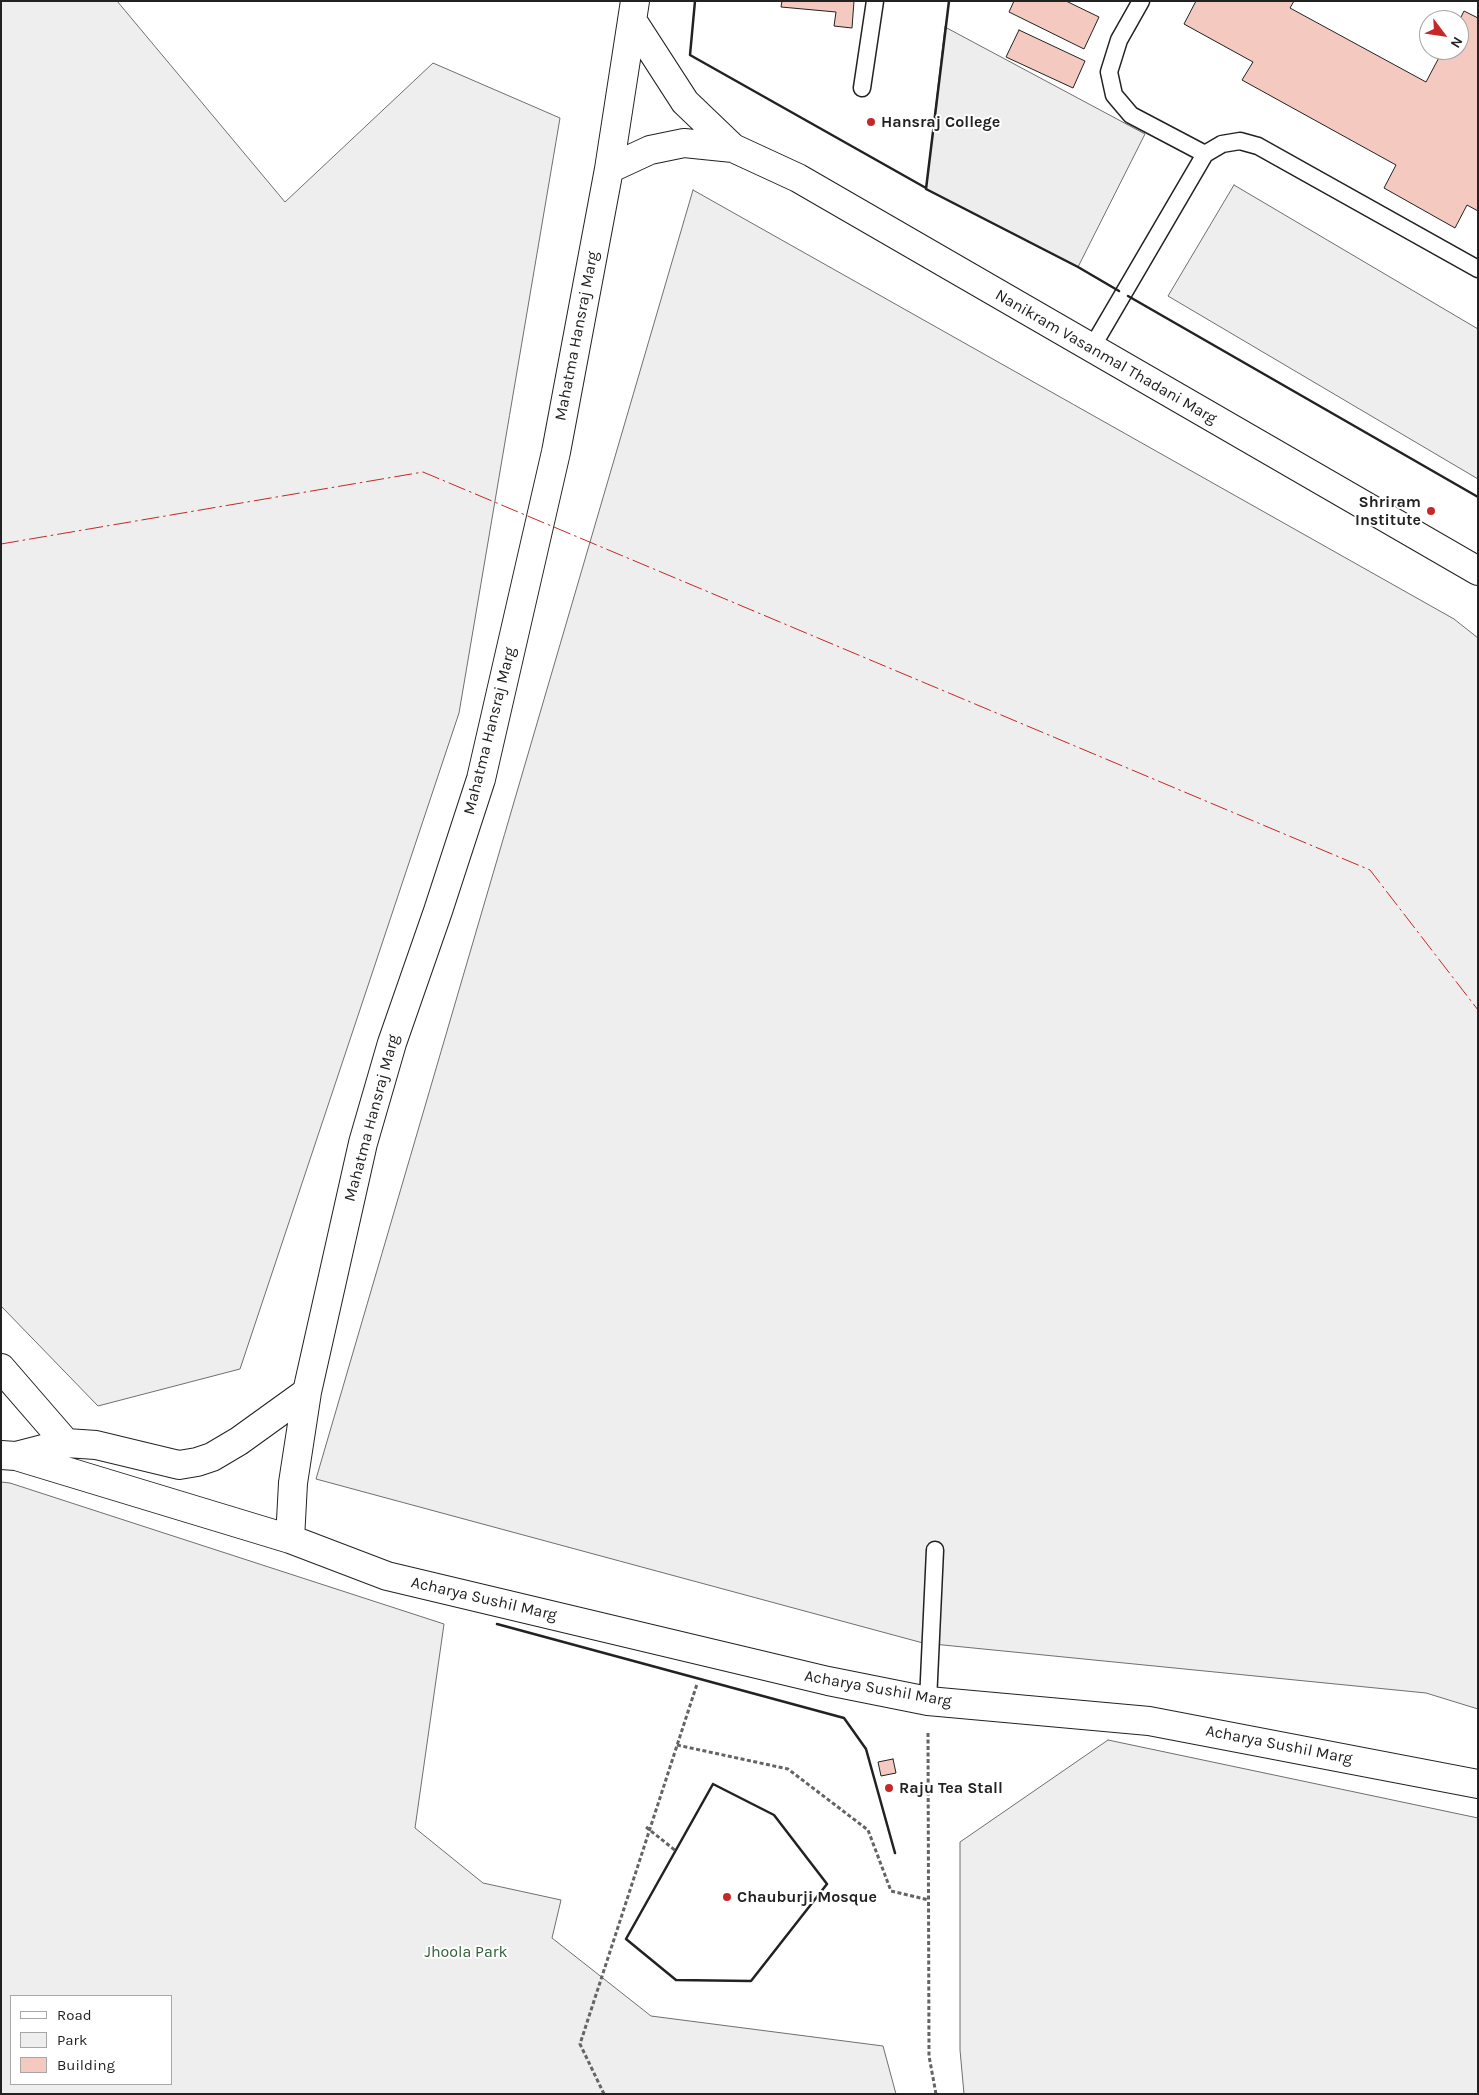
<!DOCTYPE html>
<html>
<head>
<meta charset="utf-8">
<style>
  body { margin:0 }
  #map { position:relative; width:1479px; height:2095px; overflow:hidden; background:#fff; font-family:Karla,sans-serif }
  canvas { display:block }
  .frame { position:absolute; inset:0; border:2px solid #222; pointer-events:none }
  .legend { position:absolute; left:10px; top:1995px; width:162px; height:90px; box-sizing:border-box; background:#fff; border:1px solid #a7a7a7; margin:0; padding:6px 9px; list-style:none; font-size:15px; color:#222 }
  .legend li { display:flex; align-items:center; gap:10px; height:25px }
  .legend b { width:25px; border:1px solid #a7a7a7 }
  .north { position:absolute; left:1419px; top:10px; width:50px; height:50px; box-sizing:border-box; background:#fff; border:1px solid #a7a7a7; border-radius:50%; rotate:121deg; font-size:14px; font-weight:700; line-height:20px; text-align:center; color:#222 }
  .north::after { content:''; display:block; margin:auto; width:18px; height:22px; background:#c62828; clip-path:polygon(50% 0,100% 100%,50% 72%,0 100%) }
</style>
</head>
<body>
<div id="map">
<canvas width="1479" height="2095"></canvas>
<div class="frame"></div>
<ul class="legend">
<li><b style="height:6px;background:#fff"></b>Road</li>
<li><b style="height:14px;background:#eee"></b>Park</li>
<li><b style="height:14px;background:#f3c9c0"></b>Building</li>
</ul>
<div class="north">N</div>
</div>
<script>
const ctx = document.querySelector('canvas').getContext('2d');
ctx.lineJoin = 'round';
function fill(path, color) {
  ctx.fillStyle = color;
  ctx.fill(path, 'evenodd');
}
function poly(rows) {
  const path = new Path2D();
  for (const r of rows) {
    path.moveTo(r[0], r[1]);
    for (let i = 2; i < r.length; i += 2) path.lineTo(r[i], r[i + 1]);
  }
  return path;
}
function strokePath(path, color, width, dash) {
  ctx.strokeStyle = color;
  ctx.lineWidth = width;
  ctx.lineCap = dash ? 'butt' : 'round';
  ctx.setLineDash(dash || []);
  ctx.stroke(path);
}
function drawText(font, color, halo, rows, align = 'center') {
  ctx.font = font + ' Karla,sans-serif';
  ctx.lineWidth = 4;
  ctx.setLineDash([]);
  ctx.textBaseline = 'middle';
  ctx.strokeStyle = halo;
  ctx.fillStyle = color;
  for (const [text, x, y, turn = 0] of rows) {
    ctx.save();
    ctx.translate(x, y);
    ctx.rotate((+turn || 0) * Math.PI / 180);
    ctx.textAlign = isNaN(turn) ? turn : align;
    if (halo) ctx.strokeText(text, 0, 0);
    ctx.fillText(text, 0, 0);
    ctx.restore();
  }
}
const green = poly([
  [1,1,117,1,285,202,433,63,560,118,459,713,240,1369,98,1406,1,1306,1,1],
  [1234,185,1478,329,1478,479,1168,296,1234,185],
  [693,190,1454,619,1478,638,1478,1709,1426,1693,923,1643,316,1479,693,190],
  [1,1482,10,1483,444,1624,415,1828,483,1883,561,1900,552,1938,651,2016,883,2046,896,2094,1,2094,1,1482],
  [11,1996,171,1996,171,2084,11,2084,11,1996],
  [1108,1740,1478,1818,1478,2094,964,2094,960,2050,960,1842,1108,1740]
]);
fill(green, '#eee');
strokePath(green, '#6f6f6f', 1);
const parking = poly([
  [945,27,1145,134,1078,267,926,189,945,27]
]);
fill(parking, '#ededed');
strokePath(parking, '#6f6f6f', 1);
const building = poly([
  [782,1,854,1,852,28,834,26,836,12,781,7,782,1],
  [1014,1,1066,1,1099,17,1084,49,1009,12,1014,1],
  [1196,1,1294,1,1290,8,1426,82,1443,50,1459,50,1459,21,1464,11,1478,18,1478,211,1467,205,1455,228,1384,188,1396,165,1242,80,1253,62,1184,24,1196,1],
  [1019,30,1085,61,1073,88,1006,57,1019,30],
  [893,1759,896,1773,881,1776,878,1762,893,1759]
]);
fill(building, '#f3c9c0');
strokePath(building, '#222', 1);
const lane = poly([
  [1141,1,1119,40,1109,72,1114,95,1131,115,1205,154],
  [862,88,875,1],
  [1091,349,1205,154,1222,144,1240,141,1258,146,1478,269],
  [928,1701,935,1550]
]);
const secondary = poly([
  [632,20,685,102,733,148,798,178,1478,571],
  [609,169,650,150,684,143,733,148],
  [1,1368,66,1443],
  [1,1455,16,1456,290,1539,387,1576,828,1681,928,1701,1149,1721,1478,1784],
  [16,1456,66,1443,96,1445,179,1465,197,1462,212,1457,239,1441,307,1392],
  [290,1539,293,1483,307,1392,363,1143,392,1043,438,911,481,779,556,452,609,169,635,1]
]);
strokePath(lane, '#222', 19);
strokePath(secondary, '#222', 30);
strokePath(poly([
  [928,1733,929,2056,936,2094],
  [677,1745,788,1769,868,1830,891,1891,929,1900],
  [646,1827,676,1851],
  [604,2094,580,2044,697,1684]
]), '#646464', 3, [4, 2.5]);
strokePath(lane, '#fff', 16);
strokePath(secondary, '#fff', 28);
strokePath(poly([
  [695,1,690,55,926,188],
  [949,1,926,189,1078,267,1119,291],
  [1128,296,1478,497],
  [497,1624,844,1718,866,1749,895,1853],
  [713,1784,774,1815,827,1884,751,1981,676,1980,626,1939,713,1784]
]), '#222', 2.5);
strokePath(poly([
  [1,544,423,472,1370,870,1478,1010]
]), '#c62828', 1, [18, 4, 2.5, 4]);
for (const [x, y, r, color] of [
  [871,122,5,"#c62828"],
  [1431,511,5,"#c62828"],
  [889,1788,5,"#c62828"],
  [727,1897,5,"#c62828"]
]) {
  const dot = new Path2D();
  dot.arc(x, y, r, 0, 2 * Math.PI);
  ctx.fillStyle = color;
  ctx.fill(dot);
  strokePath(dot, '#fff', 2);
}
drawText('bold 16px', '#222', '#fff', [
  ["Hansraj College",881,122],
  ["Shriram",1421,502,"right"],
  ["Institute",1421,520,"right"],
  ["Raju Tea Stall",899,1788],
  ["Chauburji Mosque",737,1897]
], 'left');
drawText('16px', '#222', '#fff', [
  ["Mahatma Hansraj Marg",577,336,-79],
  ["Nanikram Vasanmal Thadani Marg",1106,357,30],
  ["Mahatma Hansraj Marg",490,731,-76],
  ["Mahatma Hansraj Marg",372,1118,-75],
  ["Acharya Sushil Marg",484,1599,13],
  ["Acharya Sushil Marg",878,1689,10],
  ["Acharya Sushil Marg",1279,1745,11]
]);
drawText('16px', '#2f5e38', '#fff', [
  ["Jhoola Park",466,1952]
]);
</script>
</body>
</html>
